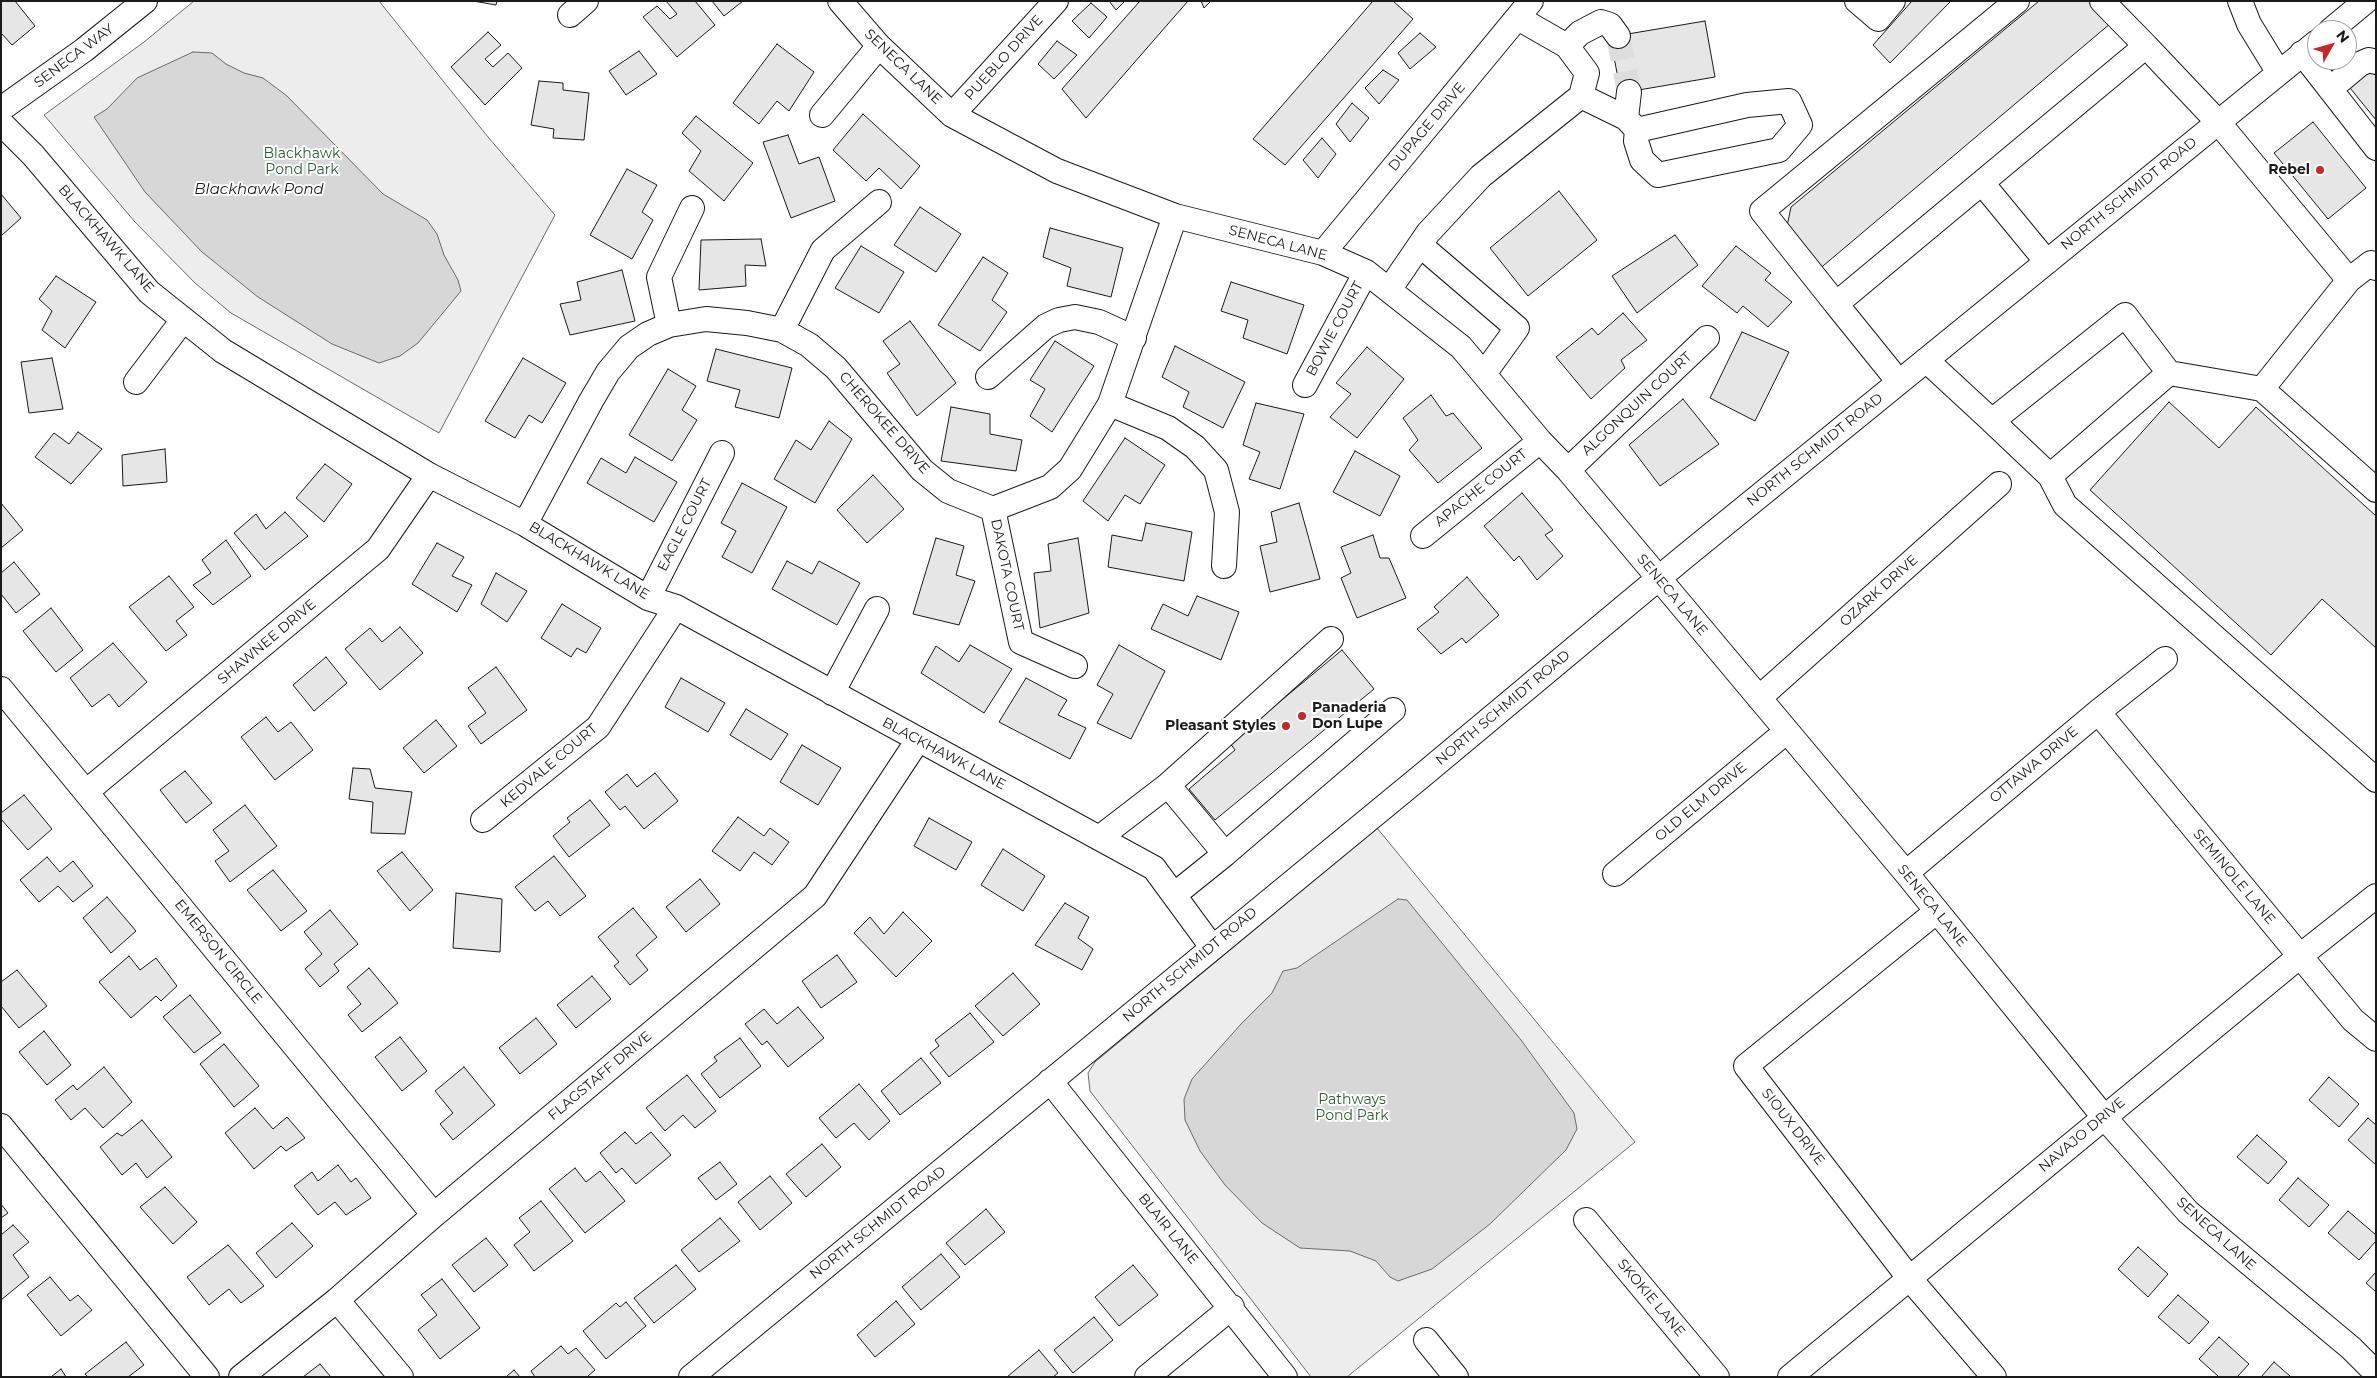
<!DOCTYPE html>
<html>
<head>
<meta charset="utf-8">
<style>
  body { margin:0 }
  #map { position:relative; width:2377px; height:1378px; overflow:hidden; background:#fff; font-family:Montserrat,sans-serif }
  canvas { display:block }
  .frame { position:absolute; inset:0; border:2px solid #1a1a1a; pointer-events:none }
  .north { position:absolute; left:2307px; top:20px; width:50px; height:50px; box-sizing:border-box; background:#fff; border:1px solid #a3a3a3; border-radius:50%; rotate:52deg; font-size:14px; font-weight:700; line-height:20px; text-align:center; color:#1a1a1a }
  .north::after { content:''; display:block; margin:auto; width:18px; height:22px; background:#c62828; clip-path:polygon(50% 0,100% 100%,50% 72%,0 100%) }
</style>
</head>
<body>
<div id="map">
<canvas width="2377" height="1378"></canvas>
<div class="frame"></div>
<div class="north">N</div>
</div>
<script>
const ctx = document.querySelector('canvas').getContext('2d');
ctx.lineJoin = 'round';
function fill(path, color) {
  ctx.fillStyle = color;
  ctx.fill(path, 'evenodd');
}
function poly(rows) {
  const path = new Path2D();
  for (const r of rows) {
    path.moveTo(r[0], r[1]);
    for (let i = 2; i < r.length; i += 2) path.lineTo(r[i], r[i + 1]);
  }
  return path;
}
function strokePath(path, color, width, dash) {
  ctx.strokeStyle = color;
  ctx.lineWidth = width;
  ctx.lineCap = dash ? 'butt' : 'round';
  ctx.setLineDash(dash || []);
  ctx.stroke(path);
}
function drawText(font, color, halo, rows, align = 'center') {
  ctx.font = font + ' Montserrat,sans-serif';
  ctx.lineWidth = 4;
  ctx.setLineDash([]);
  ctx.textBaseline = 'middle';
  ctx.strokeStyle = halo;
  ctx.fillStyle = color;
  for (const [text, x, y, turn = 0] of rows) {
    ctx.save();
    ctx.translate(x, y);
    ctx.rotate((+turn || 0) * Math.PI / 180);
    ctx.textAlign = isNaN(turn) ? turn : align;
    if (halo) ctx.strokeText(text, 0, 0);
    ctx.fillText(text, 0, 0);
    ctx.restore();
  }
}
const built = poly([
  [194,1,379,1,488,137,555,215,439,433,231,313,195,283,135,222,44,115,144,42,194,1],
  [1377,828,1635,1142,1347,1377,1311,1377,1090,1091,1088,1073,1095,1062,1377,828]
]);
fill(built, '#ededed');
strokePath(built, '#6a6a6a', 1);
const water = poly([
  [193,52,212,53,226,64,244,73,263,78,287,96,383,194,427,220,437,234,444,255,458,280,461,291,418,343,400,356,379,363,332,344,258,297,202,252,145,192,94,117,107,109,137,78,193,52],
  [1398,899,1407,900,1521,1040,1574,1113,1577,1129,1566,1150,1490,1224,1432,1269,1398,1281,1390,1277,1376,1261,1350,1251,1300,1248,1262,1223,1225,1185,1200,1151,1185,1120,1184,1099,1192,1079,1241,1024,1272,993,1283,971,1297,968,1398,899]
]);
fill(water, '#d7d7d7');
strokePath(water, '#6a6a6a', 1);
const building = poly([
  [1,1,15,1,35,26,12,45,1,33,1,1],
  [473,1,497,1,496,5,473,1],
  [666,1,695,1,715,25,677,57,643,17,657,6,670,19,677,14,666,1],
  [712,1,743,1,724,16,712,1],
  [1109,1,1125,1,1116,10,1109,1],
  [1140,1,1188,1,1086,118,1062,89,1140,1],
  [1201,1,1211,1,1204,8,1201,1],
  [1373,1,1393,1,1413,19,1285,165,1253,139,1373,1],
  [1912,1,1951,1,1890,63,1873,45,1912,1],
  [2039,1,2091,1,2111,23,1817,271,1786,231,1791,207,2039,1],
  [1091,3,1107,17,1089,38,1072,21,1091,3],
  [1705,21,1715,77,1621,93,1610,37,1705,21],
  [488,32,501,45,485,59,493,67,508,53,522,68,485,105,451,67,488,32],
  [1420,33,1436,47,1410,69,1398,53,1420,33],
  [1057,41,1077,55,1054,79,1038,64,1057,41],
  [777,44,814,72,789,111,777,101,759,124,733,103,777,44],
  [639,51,657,74,626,95,609,71,639,51],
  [2368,65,2376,75,2376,120,2346,83,2368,65],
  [1383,70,1399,80,1379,104,1365,88,1383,70],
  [539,81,563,83,563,90,589,93,584,140,553,138,554,129,531,125,539,81],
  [1352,103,1369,118,1350,142,1336,124,1352,103],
  [863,114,920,166,901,189,879,168,866,181,833,150,863,114],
  [696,116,753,163,724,201,689,171,701,151,682,133,696,116],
  [2313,122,2366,188,2328,219,2274,153,2313,122],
  [788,135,799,164,819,157,835,201,791,218,763,142,788,135],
  [1322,138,1336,154,1318,178,1303,160,1322,138],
  [627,169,657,185,642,212,653,220,632,259,590,235,627,169],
  [1559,191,1597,240,1528,296,1490,248,1559,191],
  [1,194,21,218,1,236,1,194],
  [920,207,961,234,936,272,894,245,920,207],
  [1050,228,1123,248,1111,297,1067,286,1071,268,1043,257,1050,228],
  [1675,235,1698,265,1637,313,1612,276,1675,235],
  [761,239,766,266,745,265,746,286,699,290,701,240,761,239],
  [861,246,904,272,879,313,835,288,861,246],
  [1736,246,1771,273,1765,280,1792,302,1768,327,1743,306,1737,313,1702,286,1736,246],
  [983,257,1008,273,992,300,1007,312,980,351,938,325,983,257],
  [622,270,635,321,570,335,560,304,581,300,577,282,622,270],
  [56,276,96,302,65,348,42,330,52,311,39,299,56,276],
  [1231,282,1304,305,1287,354,1243,338,1248,320,1221,311,1231,282],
  [1623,313,1647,340,1621,360,1625,368,1591,399,1556,357,1592,328,1598,335,1623,313],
  [910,321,956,383,917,416,887,373,900,364,883,341,910,321],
  [1742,332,1789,352,1755,421,1710,398,1742,332],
  [1055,341,1094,366,1052,432,1030,416,1045,389,1030,380,1055,341],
  [1175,346,1245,382,1223,428,1183,407,1189,392,1162,377,1175,346],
  [1367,347,1404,379,1357,438,1330,417,1351,394,1336,383,1367,347],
  [716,349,792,368,779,418,735,407,740,390,707,381,716,349],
  [52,358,63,409,29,413,21,362,52,358],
  [523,358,566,383,542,423,529,415,515,438,485,421,523,358],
  [668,369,696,386,682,410,697,420,672,461,629,435,668,369],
  [1431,395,1446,416,1453,413,1482,448,1438,483,1409,450,1418,440,1403,418,1431,395],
  [1683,399,1719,444,1660,486,1629,445,1683,399],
  [2169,402,2219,448,2256,407,2376,516,2376,648,2322,599,2271,655,2090,490,2169,402],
  [1256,403,1304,414,1280,489,1249,479,1260,452,1243,445,1256,403],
  [951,407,990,414,990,434,1022,440,1016,471,941,461,951,407],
  [829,421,852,439,815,503,774,479,796,440,811,450,829,421],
  [78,432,102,449,71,484,35,457,54,433,69,444,78,432],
  [1125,438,1165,465,1140,504,1125,495,1108,521,1083,501,1125,438],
  [165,449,167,482,123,486,122,455,165,449],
  [1355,451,1400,476,1380,516,1333,492,1355,451],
  [635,457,677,482,654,522,587,483,601,458,626,473,635,457],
  [325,464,352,484,324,522,296,498,325,464],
  [873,475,904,509,867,543,837,510,873,475],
  [742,483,787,507,752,573,722,557,736,531,721,523,742,483],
  [1522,493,1553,530,1545,535,1563,556,1537,580,1519,556,1514,561,1484,526,1522,493],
  [1,503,23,530,1,548,1,503],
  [1299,503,1320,579,1270,592,1260,546,1277,542,1271,512,1299,503],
  [285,512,308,536,265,570,234,533,256,514,266,529,285,512],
  [1146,523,1192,532,1184,581,1108,567,1112,535,1142,541,1146,523],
  [1373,535,1380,558,1389,558,1406,598,1357,618,1341,578,1351,573,1341,547,1373,535],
  [936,538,964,546,956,575,975,581,959,625,913,614,936,538],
  [1078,538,1089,613,1040,628,1034,573,1051,571,1048,544,1078,538],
  [226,540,251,576,213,605,193,585,211,573,202,560,226,540],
  [437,543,464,557,452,576,472,585,457,612,412,584,437,543],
  [787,561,812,574,819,561,860,583,837,625,772,589,787,561],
  [14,562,40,594,16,613,1,594,1,573,14,562],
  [496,573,527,591,507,622,481,604,496,573],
  [169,576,194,607,176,621,187,635,166,651,129,607,169,576],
  [1467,577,1499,615,1466,643,1462,638,1441,654,1417,629,1439,612,1434,607,1467,577],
  [1197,596,1239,612,1221,660,1151,629,1163,604,1188,616,1197,596],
  [562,604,601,628,586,653,577,648,571,657,541,638,562,604],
  [51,608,83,650,56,672,23,631,51,608],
  [400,627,423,653,380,690,345,649,370,628,382,642,400,627],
  [113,643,147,682,119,707,109,694,92,707,70,678,113,643],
  [970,645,1012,669,984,713,921,673,936,646,959,662,970,645],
  [1119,645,1165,671,1131,739,1097,723,1113,694,1097,685,1119,645],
  [1342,650,1374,689,1215,820,1189,789,1235,750,1230,743,1342,650],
  [326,657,347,683,314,711,293,685,326,657],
  [496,667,527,710,481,744,468,726,486,713,468,688,496,667],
  [681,678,725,703,708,732,665,707,681,678],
  [1026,678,1067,700,1058,715,1086,728,1070,759,999,722,1026,678],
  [746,709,788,734,771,760,730,735,746,709],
  [266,717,278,732,291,722,313,750,275,780,241,737,266,717],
  [436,720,457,746,424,773,403,748,436,720],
  [802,745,841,768,818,805,780,782,802,745],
  [353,768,370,769,375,788,412,792,405,834,371,833,373,802,349,799,353,768],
  [185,771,212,803,186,823,160,790,185,771],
  [655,773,678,801,644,829,625,806,620,810,605,792,627,774,637,787,655,773],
  [24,795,52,829,28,850,1,819,1,813,24,795],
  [590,800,610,825,569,857,553,836,570,822,567,818,590,800],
  [245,805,277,846,230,882,215,861,229,851,213,830,245,805],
  [738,817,764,836,770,828,789,842,772,865,754,852,740,871,712,851,738,817],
  [929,818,972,842,956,870,914,846,929,818],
  [1003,849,1045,876,1023,911,981,885,1003,849],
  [402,852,433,890,410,911,377,871,402,852],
  [554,856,586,896,560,916,548,901,535,911,515,887,554,856],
  [47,857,60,872,73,861,93,886,73,902,58,886,39,902,20,880,47,857],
  [273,870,307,911,281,931,247,890,273,870],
  [700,879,720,904,686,932,666,907,700,879],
  [456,893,502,899,500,952,453,948,456,893],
  [107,897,136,931,111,953,83,918,107,897],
  [1065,903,1089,917,1078,938,1093,949,1082,970,1035,945,1065,903],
  [633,908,657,937,636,955,648,970,630,985,614,966,619,962,598,937,633,908],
  [330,910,358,944,334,964,339,971,320,987,305,969,322,954,304,932,330,910],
  [903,912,932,941,896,977,854,933,870,917,884,934,903,912],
  [837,955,857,982,821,1008,802,981,837,955],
  [129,956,140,970,156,958,177,986,161,1001,156,996,131,1018,99,982,129,956],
  [369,968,398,1003,362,1032,348,1015,361,1004,347,987,369,968],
  [17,970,47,1006,19,1028,1,1006,1,982,17,970],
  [1013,973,1040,1004,1003,1036,975,1006,1013,973],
  [592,976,611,999,576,1028,557,1005,592,976],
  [190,995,221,1033,194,1053,163,1017,190,995],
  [798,1007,824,1038,788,1067,767,1041,762,1045,745,1024,764,1009,777,1024,798,1007],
  [970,1013,994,1042,949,1077,930,1053,939,1046,935,1040,970,1013],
  [536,1018,557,1044,520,1074,499,1048,536,1018],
  [44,1031,71,1065,47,1085,19,1052,44,1031],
  [400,1037,427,1071,402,1091,375,1057,400,1037],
  [740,1038,761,1066,720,1098,701,1074,717,1061,714,1057,740,1038],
  [224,1044,259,1086,234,1107,200,1064,224,1044],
  [921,1058,941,1083,900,1115,881,1091,921,1058],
  [104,1067,132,1102,103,1128,85,1108,71,1120,55,1100,73,1085,77,1090,104,1067],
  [464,1067,495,1105,453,1140,440,1124,453,1113,435,1091,464,1067],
  [687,1075,716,1111,695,1128,683,1115,665,1131,646,1108,687,1075],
  [2329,1077,2359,1104,2339,1127,2309,1100,2329,1077],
  [859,1084,890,1121,869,1140,854,1123,836,1138,819,1118,859,1084],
  [255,1108,273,1129,287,1117,305,1138,286,1151,281,1146,254,1169,225,1133,255,1108],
  [2368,1118,2376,1125,2376,1165,2348,1140,2368,1118],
  [142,1120,172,1157,147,1178,136,1163,122,1175,100,1147,117,1133,122,1136,142,1120],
  [625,1132,636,1144,651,1132,671,1155,636,1184,622,1168,616,1173,600,1153,625,1132],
  [2257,1135,2287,1162,2268,1184,2237,1157,2257,1135],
  [822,1144,841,1167,806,1197,786,1174,822,1144],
  [720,1162,737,1184,716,1200,698,1178,720,1162],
  [338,1165,351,1182,356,1178,371,1198,346,1215,335,1202,318,1215,294,1186,312,1172,318,1181,338,1165],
  [575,1168,586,1182,600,1171,625,1201,585,1233,549,1189,575,1168],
  [770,1176,792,1203,760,1230,738,1202,770,1176],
  [2298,1178,2329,1205,2309,1227,2279,1200,2298,1178],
  [165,1187,197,1222,173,1244,140,1207,165,1187],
  [541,1201,573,1241,534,1271,514,1245,530,1232,519,1218,541,1201],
  [1,1204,8,1213,1,1218,1,1204],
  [986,1209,1005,1232,965,1265,946,1243,986,1209],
  [2348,1211,2376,1235,2376,1241,2359,1260,2328,1233,2348,1211],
  [720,1218,740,1241,699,1272,681,1250,720,1218],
  [292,1223,313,1246,276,1278,256,1253,292,1223],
  [13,1225,29,1242,13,1255,29,1277,1,1300,1,1235,13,1225],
  [486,1238,508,1265,474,1292,452,1265,486,1238],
  [228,1245,264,1286,241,1303,229,1289,209,1305,187,1277,228,1245],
  [2138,1247,2168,1274,2148,1297,2118,1269,2138,1247],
  [941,1254,960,1277,921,1310,902,1287,941,1254],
  [676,1265,696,1289,654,1323,634,1298,676,1265],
  [1133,1265,1158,1295,1119,1326,1095,1297,1133,1265],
  [2376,1272,2376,1292,2366,1283,2376,1272],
  [50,1277,70,1301,78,1295,92,1310,61,1336,27,1295,50,1277],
  [442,1279,480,1328,440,1359,418,1330,437,1315,421,1295,442,1279],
  [2178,1295,2209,1322,2189,1344,2158,1317,2178,1295],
  [896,1301,915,1324,875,1357,857,1335,896,1301],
  [626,1302,646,1326,606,1359,583,1331,616,1303,620,1307,626,1302],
  [1094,1317,1113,1340,1073,1373,1054,1350,1094,1317],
  [2219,1337,2249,1364,2237,1377,2219,1377,2199,1359,2219,1337],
  [126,1342,144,1365,128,1377,88,1377,85,1374,126,1342],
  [561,1346,568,1354,576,1348,595,1370,587,1377,535,1377,531,1371,561,1346],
  [1039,1350,1058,1373,1053,1377,1007,1377,1039,1350],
  [2274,1362,2291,1377,2261,1377,2274,1362],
  [320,1364,331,1377,303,1377,320,1364],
  [61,1369,66,1377,51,1377,61,1369],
  [514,1370,520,1377,506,1377,514,1370]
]);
fill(building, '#e6e6e6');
strokePath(building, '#1a1a1a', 1);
strokePath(poly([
  [1618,36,1629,92]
]), '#ddd', 24, [24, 12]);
const minor = poly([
  [840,1,879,46,952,115,1057,171,1175,216,1323,253,1366,272,1461,347,1540,441,1568,470,1906,873,2104,1117,2188,1212,2351,1348,2376,1373],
  [1857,1,1878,19,1893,1],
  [2102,1,2146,46],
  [2240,1,2249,24,2279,73],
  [570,15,586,1],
  [2331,30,2366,1],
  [1567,46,1580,33,1601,22,1610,25,1618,36],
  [2302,53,2376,148],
  [2330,89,2360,64,2369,60,2376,62],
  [1581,96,1626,118,1637,130,1636,141,1642,160,1658,175,1779,150,1800,125,1789,101,1747,105,1637,130],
  [1,109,84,50,145,1],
  [822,115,879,46],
  [952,115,1056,1],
  [1626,118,1629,92],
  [1,123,33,155,149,292,223,351,429,475,525,524,648,598,676,607,1154,868,1212,947],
  [1982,183,2047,262],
  [1420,245,1517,328,1484,374],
  [1323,253,1531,1],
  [2349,280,2371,263,2376,268],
  [1389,290,1428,233,1481,176,1581,96,1587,73,1567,46,1518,18],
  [1836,304,1762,211,2017,1],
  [669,325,659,277,692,208],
  [782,330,823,250,879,202],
  [1926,360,1992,421,2125,315,2169,373,2262,389,2376,490],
  [988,377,1046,326,1059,320,1075,317,1099,322,1134,338],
  [136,382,183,320],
  [1899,382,1836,304,2146,46,2218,122,2349,280,2262,389],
  [1305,385,1366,272],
  [1110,404,1168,428,1195,447,1216,470,1227,512,1224,566],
  [1992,421,2050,476,2169,373],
  [1568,470,1707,338],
  [2050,476,2065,505,2376,780],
  [993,509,1021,642,1075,666],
  [525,524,591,401,608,372,629,347,648,334,669,325,706,319,747,323,782,330,809,345,836,368,922,470,948,491,993,509,1050,487,1070,469,1110,404,1175,216],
  [1423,536,1540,441],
  [648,598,722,453],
  [1,689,434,1215],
  [832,693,877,609],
  [1759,698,1999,484],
  [2098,712,2353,1020,2376,1039],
  [1168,785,1331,639],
  [86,792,378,549,429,475],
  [483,820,598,727,676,607],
  [1099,838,1168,785,1225,854,1174,895],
  [1225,854,1393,710],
  [1906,873,2098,712,2165,659],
  [1615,874,1787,731],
  [1936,912,1746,1066,1910,1279,1994,1377],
  [1050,1081,1285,1377],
  [1,1126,207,1377],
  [1586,1220,1717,1377],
  [337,1300,401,1377],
  [1426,1340,1456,1377],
  [241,1377,337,1300,434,1215,815,896,918,740],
  [691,1377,1424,774,1683,558,2317,42],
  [1147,1377,1232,1307],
  [1790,1377,2300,956,2376,896]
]);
strokePath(minor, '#1a1a1a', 26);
strokePath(minor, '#fff', 24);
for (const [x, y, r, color] of [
  [2320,170,5,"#c62828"],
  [1302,716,5,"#c62828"],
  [1286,726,5,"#c62828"]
]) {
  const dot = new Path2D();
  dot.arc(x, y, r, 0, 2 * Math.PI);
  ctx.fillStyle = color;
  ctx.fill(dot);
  strokePath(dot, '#fff', 2);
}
drawText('14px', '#1a1a1a', '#fff', [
  ["SENECA WAY",74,56,-37],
  ["PUEBLO DRIVE",1004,58,-48],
  ["SENECA LANE",903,67,44],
  ["DUPAGE DRIVE",1427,127,-50],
  ["NORTH SCHMIDT ROAD",2129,194,-39],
  ["BLACKHAWK LANE",106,239,49],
  ["SENECA LANE",1278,243,15],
  ["BOWIE COURT",1335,329,-62],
  ["ALGONQUIN COURT",1637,404,-43],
  ["CHEROKEE DRIVE",884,423,49],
  ["NORTH SCHMIDT ROAD",1815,450,-39],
  ["APACHE COURT",1481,488,-39],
  ["EAGLE COURT",685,525,-63],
  ["BLACKHAWK LANE",589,561,31],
  ["DAKOTA COURT",1007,575,78],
  ["OZARK DRIVE",1879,591,-42],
  ["SENECA LANE",1672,595,50],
  ["SHAWNEE DRIVE",267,642,-40],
  ["NORTH SCHMIDT ROAD",1503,708,-40],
  ["BLACKHAWK LANE",944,754,28],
  ["OTTAWA DRIVE",2034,765,-40],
  ["KEDVALE COURT",549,766,-40],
  ["OLD ELM DRIVE",1701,802,-40],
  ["SEMINOLE LANE",2234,877,50],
  ["SENECA LANE",1932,906,51],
  ["EMERSON CIRCLE",218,952,51],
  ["NORTH SCHMIDT ROAD",1190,965,-40],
  ["FLAGSTAFF DRIVE",600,1076,-40],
  ["SIOUX DRIVE",1793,1127,52],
  ["NAVAJO DRIVE",2082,1135,-40],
  ["NORTH SCHMIDT ROAD",878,1223,-39],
  ["BLAIR LANE",1168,1229,51],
  ["SENECA LANE",2216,1234,42],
  ["SKOKIE LANE",1651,1298,50]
]);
drawText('14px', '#2b5a34', '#fff', [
  ["Blackhawk",302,154],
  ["Pond Park",302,170],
  ["Pathways",1352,1100],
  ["Pond Park",1352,1116]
]);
drawText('bold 14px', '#1a1a1a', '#fff', [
  ["Rebel",2310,170],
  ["Panaderia",1312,708,"left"],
  ["Don Lupe",1312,724,"left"],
  ["Pleasant Styles",1276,726]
], 'right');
drawText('italic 15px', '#1a1a1a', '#fff', [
  ["Blackhawk Pond",259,190]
]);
</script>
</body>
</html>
